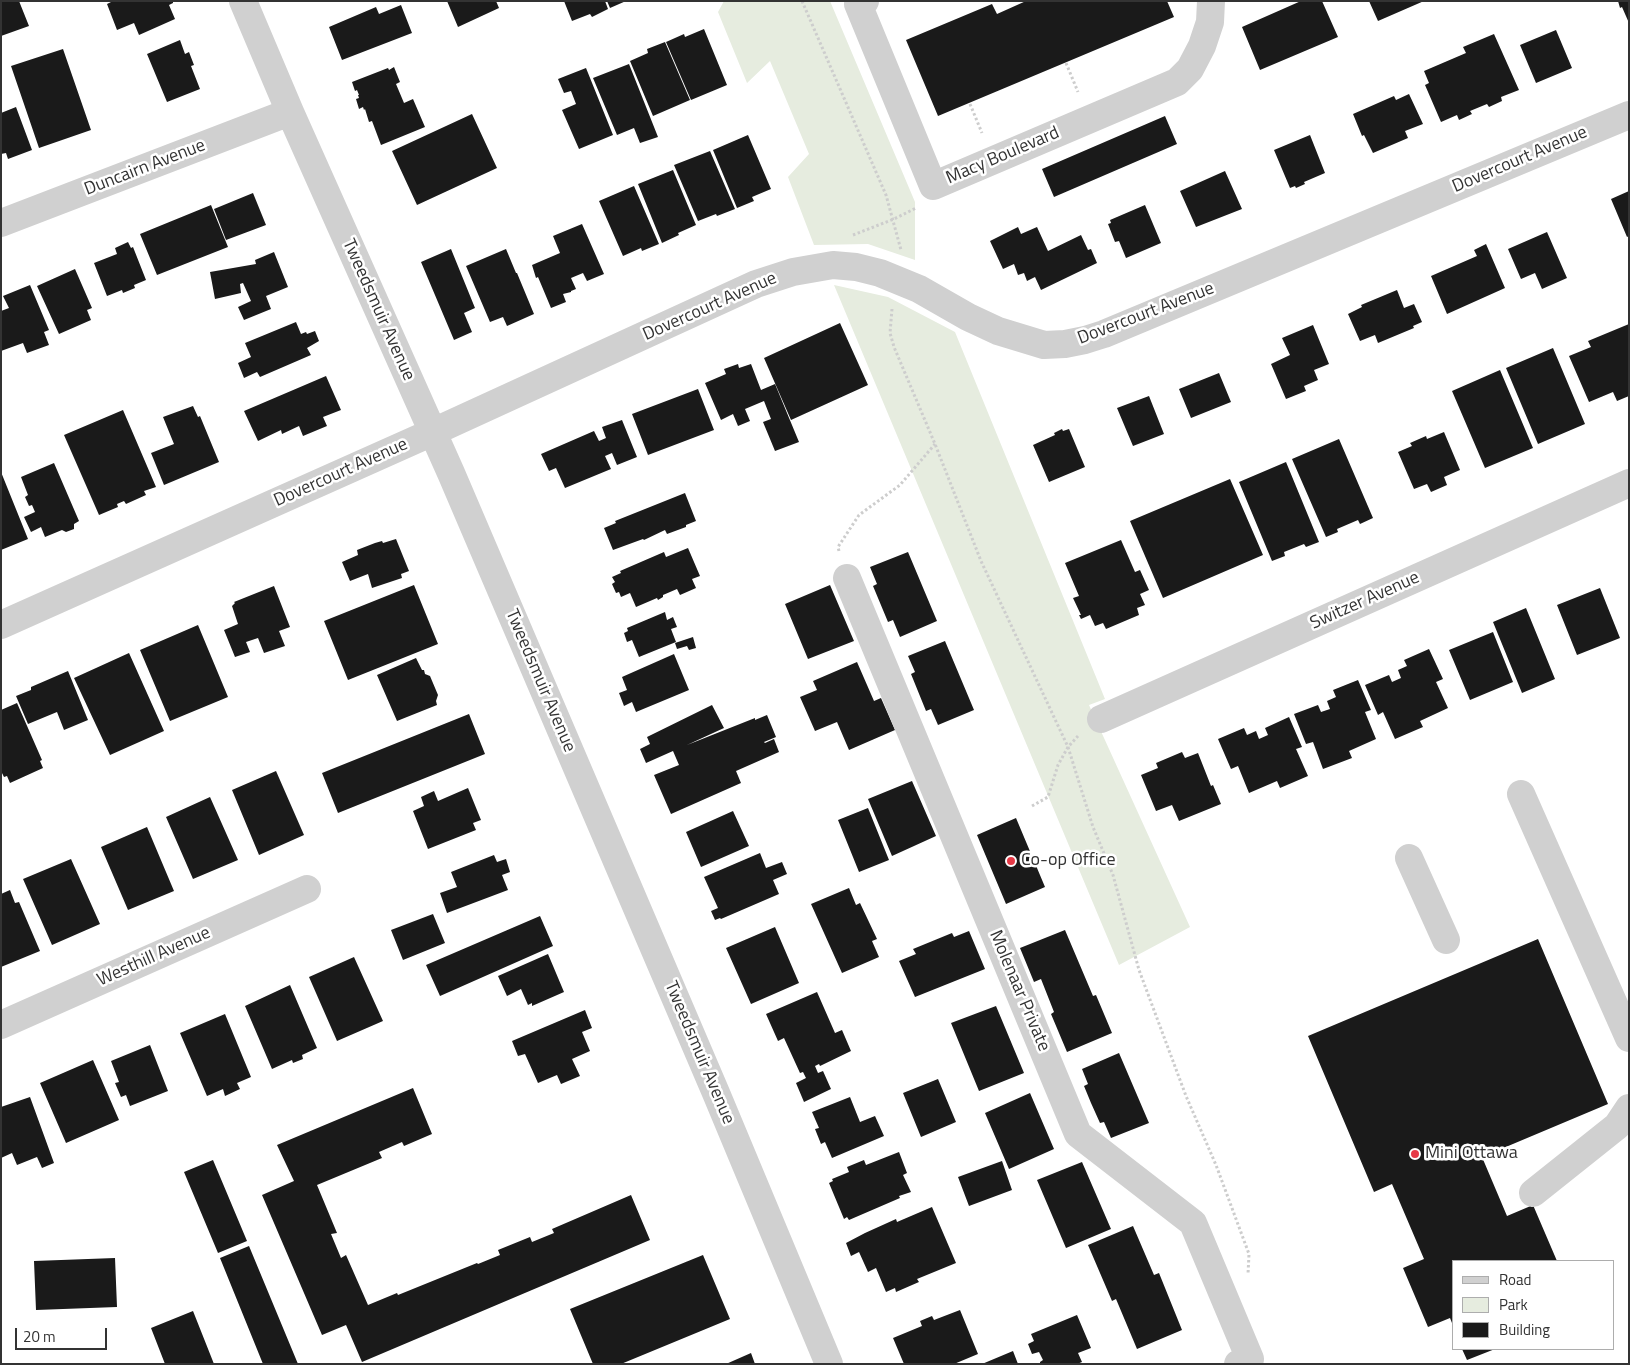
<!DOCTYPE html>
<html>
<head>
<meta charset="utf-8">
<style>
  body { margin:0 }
  #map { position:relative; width:1630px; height:1365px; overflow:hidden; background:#fff; font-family:"Titillium Web",sans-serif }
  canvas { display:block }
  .frame { position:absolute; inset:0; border:2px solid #333; pointer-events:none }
  .legend { position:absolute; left:1452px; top:1260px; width:162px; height:90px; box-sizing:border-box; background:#fff; border:1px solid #adadad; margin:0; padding:6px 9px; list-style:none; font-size:15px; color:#333 }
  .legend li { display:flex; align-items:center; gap:10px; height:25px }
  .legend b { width:25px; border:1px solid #adadad }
  .scale { position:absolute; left:15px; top:1328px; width:92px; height:22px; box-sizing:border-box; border:2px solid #333; border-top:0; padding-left:6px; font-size:15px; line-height:18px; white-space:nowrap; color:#333; -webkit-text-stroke:4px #fff; paint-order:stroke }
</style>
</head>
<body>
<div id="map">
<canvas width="1630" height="1365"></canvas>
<div class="frame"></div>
<ul class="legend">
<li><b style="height:6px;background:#d0d0d0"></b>Road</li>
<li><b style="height:14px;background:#e6ecdf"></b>Park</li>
<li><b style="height:14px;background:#1a1a1a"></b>Building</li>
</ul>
<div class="scale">20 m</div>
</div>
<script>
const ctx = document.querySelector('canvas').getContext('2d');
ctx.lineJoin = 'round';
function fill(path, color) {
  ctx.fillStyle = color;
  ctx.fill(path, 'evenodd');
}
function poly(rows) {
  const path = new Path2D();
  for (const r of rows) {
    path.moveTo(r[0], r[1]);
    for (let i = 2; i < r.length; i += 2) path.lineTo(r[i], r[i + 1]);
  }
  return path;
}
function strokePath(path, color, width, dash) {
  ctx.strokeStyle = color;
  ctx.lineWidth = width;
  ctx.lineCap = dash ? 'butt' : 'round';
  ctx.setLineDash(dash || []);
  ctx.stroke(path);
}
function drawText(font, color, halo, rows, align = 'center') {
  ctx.font = font + ' "Titillium Web",sans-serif';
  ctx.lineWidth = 5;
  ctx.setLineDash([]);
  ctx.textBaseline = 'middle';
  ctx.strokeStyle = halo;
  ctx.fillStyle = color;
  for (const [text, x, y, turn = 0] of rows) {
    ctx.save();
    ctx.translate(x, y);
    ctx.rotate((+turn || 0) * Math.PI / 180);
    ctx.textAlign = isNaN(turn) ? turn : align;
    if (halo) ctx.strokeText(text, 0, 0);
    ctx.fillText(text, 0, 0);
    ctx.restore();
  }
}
fill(poly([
  [724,1,830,1,915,202,915,260,868,244,814,245,788,177,809,154,770,61,747,83,718,12],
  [834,285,888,297,955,332,1105,699,1089,705,1190,927,1119,965]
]), '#e6ecdf');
fill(poly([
  [1,1,19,1,29,26,1,36],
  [113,1,173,1,173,3,169,5,175,19,139,35,134,23,117,30,107,4],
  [447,1,496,1,499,8,458,27],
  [564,1,605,1,608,9,592,17,590,14,572,21],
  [607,1,626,1,610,8],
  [1026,1,1167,1,1174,17,938,116,906,40,992,4,997,14],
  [1301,1,1322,1,1338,37,1260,70,1242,27],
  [1369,1,1424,1,1378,21],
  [1618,1,1629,1,1629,23,1622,7,1620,8],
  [401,5,412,33,342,60,329,27,376,7,379,14],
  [704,29,727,85,691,100,666,42,684,34,685,37],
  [1556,30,1572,68,1536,83,1520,45],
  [1494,34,1519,90,1501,97,1502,101,1489,107,1487,104,1470,111,1472,114,1459,120,1457,115,1441,122,1425,85,1429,83,1424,71,1466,53,1463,47],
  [180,40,185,54,189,52,194,65,191,66,200,89,167,102,147,54],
  [665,42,690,100,653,116,630,61,648,53,647,49],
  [63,49,91,130,39,148,11,66],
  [629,64,658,137,640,143,634,128,617,135,593,78],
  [394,67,400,82,396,84,404,103,413,99,425,127,381,145,372,121,369,122,365,109,364,110,363,107,359,109,356,99,359,98,358,95,359,95,357,90,355,91,352,82,388,68,389,70],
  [586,68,613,135,579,149,562,110,576,104,571,91,564,93,558,79],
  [1409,94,1423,124,1405,131,1408,138,1373,153,1364,135,1362,136,1353,114,1394,96,1396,100],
  [16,107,32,150,8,159,6,153,1,154,1,113],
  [472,114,497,168,417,205,392,151],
  [1165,116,1177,144,1054,197,1042,169],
  [748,135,771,189,752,197,754,201,737,208,713,150],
  [1310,135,1325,173,1304,182,1305,184,1296,188,1295,186,1290,188,1274,150],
  [710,151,735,209,717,216,716,214,698,221,674,165],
  [673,170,696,225,678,233,679,235,662,243,638,184],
  [1225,171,1242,209,1196,227,1180,191],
  [634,186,659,244,642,251,641,248,623,256,599,201],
  [1629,191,1629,236,1627,237,1611,199],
  [253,193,266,225,226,240,214,209],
  [211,205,228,247,157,275,140,234],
  [1145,205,1161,243,1126,258,1119,241,1115,242,1108,224,1111,223,1110,220],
  [582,224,604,274,587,281,583,273,571,278,576,289,571,291,571,292,563,294,566,302,551,308,538,277,536,278,532,265,560,253,553,236],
  [1018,227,1021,234,1037,227,1048,251,1081,235,1088,250,1091,249,1097,263,1041,290,1035,277,1027,281,1024,273,1018,275,1014,264,1003,269,990,241],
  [1547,232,1567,278,1542,289,1535,273,1521,279,1508,249],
  [128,242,131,248,133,247,146,280,134,285,135,288,123,293,122,290,107,296,94,263,117,254,115,248],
  [1486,244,1505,288,1447,314,1431,276,1477,256,1474,250],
  [451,249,475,308,464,313,472,332,454,340,421,262],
  [506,249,516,273,517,273,534,314,507,326,503,317,490,322,466,266],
  [274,252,288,287,266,296,271,309,244,320,238,307,251,301,243,283,240,284,241,293,215,299,210,272,256,264,255,260],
  [75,269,92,308,87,310,91,320,59,334,37,286],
  [30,285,49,330,44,332,49,345,27,353,23,343,1,351,1,311,9,308,3,296],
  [1397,290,1404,308,1414,304,1422,322,1413,326,1414,328,1378,343,1375,335,1360,341,1348,314,1362,307,1361,305],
  [296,322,301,334,306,332,307,334,315,331,319,341,307,348,311,355,260,377,257,372,244,378,238,363,251,357,245,343],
  [840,323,868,385,791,420,764,358],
  [1629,324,1629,396,1617,401,1613,392,1589,402,1569,356,1591,347,1588,341],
  [1313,325,1329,364,1314,370,1318,380,1304,386,1306,391,1286,399,1271,364,1290,355,1282,338],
  [1553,348,1585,424,1538,444,1506,368],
  [738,364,739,368,751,364,761,390,775,384,799,442,775,451,763,422,771,419,764,401,745,409,750,421,738,426,733,414,721,420,705,383,726,374,724,369],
  [1500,370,1533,448,1485,468,1452,391],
  [1219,373,1231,402,1191,418,1179,389],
  [326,376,341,410,323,417,327,426,303,436,299,426,282,434,281,430,258,441,244,411],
  [698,389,714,430,648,455,632,414],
  [1149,396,1164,434,1133,446,1117,408],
  [193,406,198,417,200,416,219,462,164,485,151,453,174,444,163,417],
  [123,410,156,487,144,491,146,495,126,504,124,501,117,504,118,507,99,515,64,435],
  [622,420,637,457,617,465,612,453,605,456,611,469,565,488,556,468,549,471,541,454,594,431,599,441,606,438,602,427],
  [1062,429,1063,431,1069,429,1085,467,1049,482,1033,445,1055,435,1054,433],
  [1444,432,1460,470,1444,477,1447,485,1431,492,1427,484,1414,489,1398,452,1412,446,1410,443,1426,436,1427,439],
  [1339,439,1373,518,1360,524,1358,520,1337,529,1338,532,1326,537,1292,459],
  [1286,462,1319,542,1306,547,1304,544,1284,552,1285,556,1272,561,1239,482],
  [54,463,79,521,74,524,74,529,66,532,62,530,45,537,41,527,31,532,24,517,35,512,32,505,29,506,25,497,28,495,21,477],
  [1,472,28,539,1,550],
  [1230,479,1263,555,1163,598,1130,521],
  [685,493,696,521,686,525,686,527,667,534,665,530,644,540,643,539,613,550,604,528,616,523,615,521],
  [396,539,409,571,401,574,402,578,372,588,368,574,350,581,342,562,358,555,357,550,375,543,382,541,383,543],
  [1121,540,1135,572,1140,570,1149,590,1140,594,1145,605,1137,608,1139,615,1106,629,1103,623,1095,626,1090,615,1081,619,1079,615,1081,615,1073,598,1079,596,1065,563],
  [688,548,700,576,692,579,696,588,680,595,677,589,663,595,663,597,658,600,657,598,636,607,630,593,621,597,619,592,616,593,612,584,615,582,612,577,621,573,620,571,664,552,666,557],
  [908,552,937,621,900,637,893,620,888,622,873,586,877,584,870,567],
  [414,585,438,644,348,680,324,621],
  [830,585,854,641,808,659,785,604],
  [274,586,290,627,279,631,285,646,264,653,258,638,246,642,250,652,235,657,224,630,238,624,232,606,235,603,234,602],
  [1600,588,1620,638,1577,655,1557,605],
  [1526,608,1555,679,1522,693,1493,622],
  [665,612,667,620,673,617,677,627,671,629,676,642,639,657,632,640,627,642,624,633,628,631,627,628],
  [198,625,228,697,170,721,140,650],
  [1493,632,1513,682,1470,700,1449,650],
  [693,637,696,648,689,650,687,646,677,649,675,643],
  [945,641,974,710,938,725,931,709,926,711,911,674,915,672,908,656],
  [1429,649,1443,679,1436,682,1448,708,1420,721,1423,727,1395,739,1383,712,1378,715,1365,685,1389,675,1392,682,1401,678,1398,670,1407,666,1404,660],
  [129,653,164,731,110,755,74,678],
  [674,654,689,690,636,712,632,702,624,706,619,693,627,690,622,677],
  [416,658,422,670,424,670,425,674,430,676,438,695,436,701,437,705,397,721,377,675],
  [857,662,874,701,881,698,895,730,849,750,837,722,815,731,800,697,817,690,813,681],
  [68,671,88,720,64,730,57,712,28,724,16,696,31,690,31,687],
  [1358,680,1371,710,1365,712,1376,739,1349,751,1352,758,1323,769,1313,742,1306,744,1294,714,1318,705,1321,712,1330,709,1327,701,1336,697,1333,690],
  [17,703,42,760,40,761,43,768,10,783,7,776,4,777,1,771,1,710],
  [712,705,724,728,687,745,755,718,755,720,767,715,776,737,764,742,765,743,774,739,779,752,736,771,741,783,671,814,654,775,679,765,673,751,646,763,640,749,650,744,647,737],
  [469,714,485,754,338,813,322,773],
  [1289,717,1302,747,1296,749,1308,776,1280,788,1277,781,1249,793,1238,766,1231,769,1218,739,1244,728,1247,735,1256,731,1259,739,1268,735,1265,728],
  [1182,752,1185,758,1198,753,1211,786,1213,785,1221,804,1179,821,1172,805,1156,811,1141,775,1158,768,1156,763],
  [276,771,304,835,259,855,232,790],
  [912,781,936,836,892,856,868,799],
  [468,788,481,820,473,823,476,830,428,849,413,811,424,806,421,797,434,791,438,801],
  [210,797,238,860,193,879,166,817],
  [868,808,889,860,859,872,838,820],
  [733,811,749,846,701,867,686,832],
  [1016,818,1045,887,1006,904,977,835],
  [147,827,174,891,128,910,101,847],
  [760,853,766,868,782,862,787,874,773,880,779,894,721,919,720,918,715,920,711,911,718,908,704,877],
  [494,855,497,862,506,859,510,872,502,875,508,890,447,913,440,893,457,887,451,872],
  [71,859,100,924,52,945,23,879],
  [849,888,856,905,860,903,877,939,872,941,879,957,842,973,811,904],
  [10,890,15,903,19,902,40,951,1,967,1,894],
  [433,914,445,943,403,960,391,930],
  [540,916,553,946,440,996,426,965],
  [775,927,799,983,751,1004,726,948],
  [1065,930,1093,996,1096,995,1112,1033,1067,1052,1051,1014,1054,1012,1041,979,1034,982,1020,948],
  [969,931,985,969,915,997,899,961,916,954,913,949,952,933,954,937],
  [1538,939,1608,1104,1482,1157,1507,1216,1533,1205,1557,1261,1454,1261,1454,1328,1450,1318,1428,1327,1403,1268,1424,1259,1392,1184,1374,1192,1308,1036],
  [548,954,564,992,532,1006,532,1003,528,1005,521,989,507,996,498,976],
  [354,957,383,1021,337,1041,309,977],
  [290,985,317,1048,302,1055,303,1059,293,1063,292,1060,272,1069,245,1006],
  [817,992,835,1033,842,1030,851,1051,820,1066,819,1064,815,1066,818,1073,823,1071,831,1089,804,1102,796,1083,806,1078,803,1072,800,1073,784,1038,778,1041,766,1014],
  [996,1006,1024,1073,979,1091,951,1023],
  [585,1010,592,1028,582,1032,590,1051,572,1059,580,1076,561,1084,557,1075,538,1083,525,1054,518,1056,512,1041],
  [225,1014,251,1077,237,1083,240,1089,225,1096,223,1089,207,1096,180,1033],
  [150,1045,168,1091,130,1106,126,1095,121,1097,115,1083,119,1082,111,1061],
  [1119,1053,1149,1123,1111,1138,1104,1122,1100,1123,1091,1103,1084,1086,1088,1084,1082,1069],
  [93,1060,119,1120,66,1143,40,1083],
  [938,1079,956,1122,921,1137,903,1093],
  [413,1088,432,1134,404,1146,402,1142,379,1152,382,1158,317,1185,337,1233,331,1234,341,1258,346,1255,368,1305,397,1293,398,1295,477,1263,478,1264,500,1255,498,1250,530,1237,532,1242,554,1233,552,1229,631,1195,650,1240,362,1362,346,1325,322,1335,262,1195,294,1181,277,1145],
  [1030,1093,1054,1149,1009,1169,985,1113],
  [30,1097,54,1163,42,1168,37,1157,17,1165,12,1153,1,1158,1,1107],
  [850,1097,860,1122,875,1116,884,1136,832,1158,825,1142,821,1144,815,1129,819,1128,812,1112],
  [899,1152,907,1173,903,1175,911,1192,899,1196,900,1198,849,1220,847,1217,844,1219,829,1183,833,1181,832,1179,849,1172,847,1167,864,1160,866,1165],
  [213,1160,247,1241,218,1253,184,1172],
  [1002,1161,1012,1190,969,1206,958,1177],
  [1082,1162,1111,1229,1066,1248,1037,1180],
  [932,1207,956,1263,917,1279,919,1282,896,1292,895,1288,886,1292,876,1268,868,1272,859,1252,851,1256,846,1243,865,1233,896,1219,897,1222],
  [1133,1226,1154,1275,1159,1273,1182,1330,1137,1349,1116,1299,1112,1301,1088,1245],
  [249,1246,298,1364,263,1364,220,1258],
  [703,1255,730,1319,621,1364,593,1364,570,1309],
  [115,1258,117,1307,36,1310,34,1261],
  [960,1310,978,1354,954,1364,904,1364,893,1338,922,1326,920,1321,932,1316,934,1320],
  [193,1311,214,1364,165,1364,151,1328],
  [1077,1315,1091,1348,1078,1353,1082,1362,1077,1364,1040,1364,1040,1362,1043,1360,1039,1352,1032,1354,1028,1344,1034,1341,1031,1334],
  [1462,1349,1495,1349,1467,1360],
  [1013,1351,1018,1364,982,1364],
  [751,1353,755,1364,726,1364]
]), '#1a1a1a');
strokePath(poly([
  [802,1,886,195,901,250],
  [1066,63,1078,92],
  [970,104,982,133],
  [853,235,894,219,916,208],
  [892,309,890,333,894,347,935,444,981,561,1068,747,1093,827,1113,875,1139,970,1186,1096,1216,1165,1249,1254,1248,1274],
  [839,551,838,547,859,515,900,485,935,444],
  [1032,806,1048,797,1058,765,1068,747,1078,736]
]), '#cdcdcd', 3, [2.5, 2.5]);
strokePath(poly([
  [243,1,290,112,451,473,716,1093,829,1364],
  [865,1,858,4,933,186,1177,82,1190,69,1202,46,1210,22,1211,1],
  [1,223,290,112],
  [847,578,1078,1134,1193,1223,1250,1359,1238,1364],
  [1,625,433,432,756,284,793,272,833,265,856,267,880,273,919,289,968,317,998,331,1044,345,1065,344,1085,340,1104,334,1629,115],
  [1101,719,1629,483],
  [1521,794,1629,1038],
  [1409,858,1446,940],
  [1,1025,307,889],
  [1533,1193,1617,1126,1629,1108]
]), '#d0d0d0', 28);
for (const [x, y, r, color] of [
  [1011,861,5,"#e63946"],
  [1415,1154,5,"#e63946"]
]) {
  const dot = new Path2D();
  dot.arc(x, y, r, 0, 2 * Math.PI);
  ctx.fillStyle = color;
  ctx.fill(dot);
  strokePath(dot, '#fff', 2);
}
drawText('18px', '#333', '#fff', [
  ["Macy Boulevard",1003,156,-23],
  ["Dovercourt Avenue",1520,160,-23],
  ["Duncairn Avenue",145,168,-21],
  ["Dovercourt Avenue",710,307,-24],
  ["Tweedsmuir Avenue",378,310,66],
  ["Dovercourt Avenue",1146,314,-21],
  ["Dovercourt Avenue",341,473,-24],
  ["Switzer Avenue",1365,601,-24],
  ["Tweedsmuir Avenue",540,681,67],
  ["Westhill Avenue",154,957,-24],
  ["Molenaar Private",1019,991,67],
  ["Tweedsmuir Avenue",699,1053,67]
]);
drawText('18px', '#333', '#fff', [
  ["Co-op Office",1021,861],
  ["Mini Ottawa",1425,1154]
], 'left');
</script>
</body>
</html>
